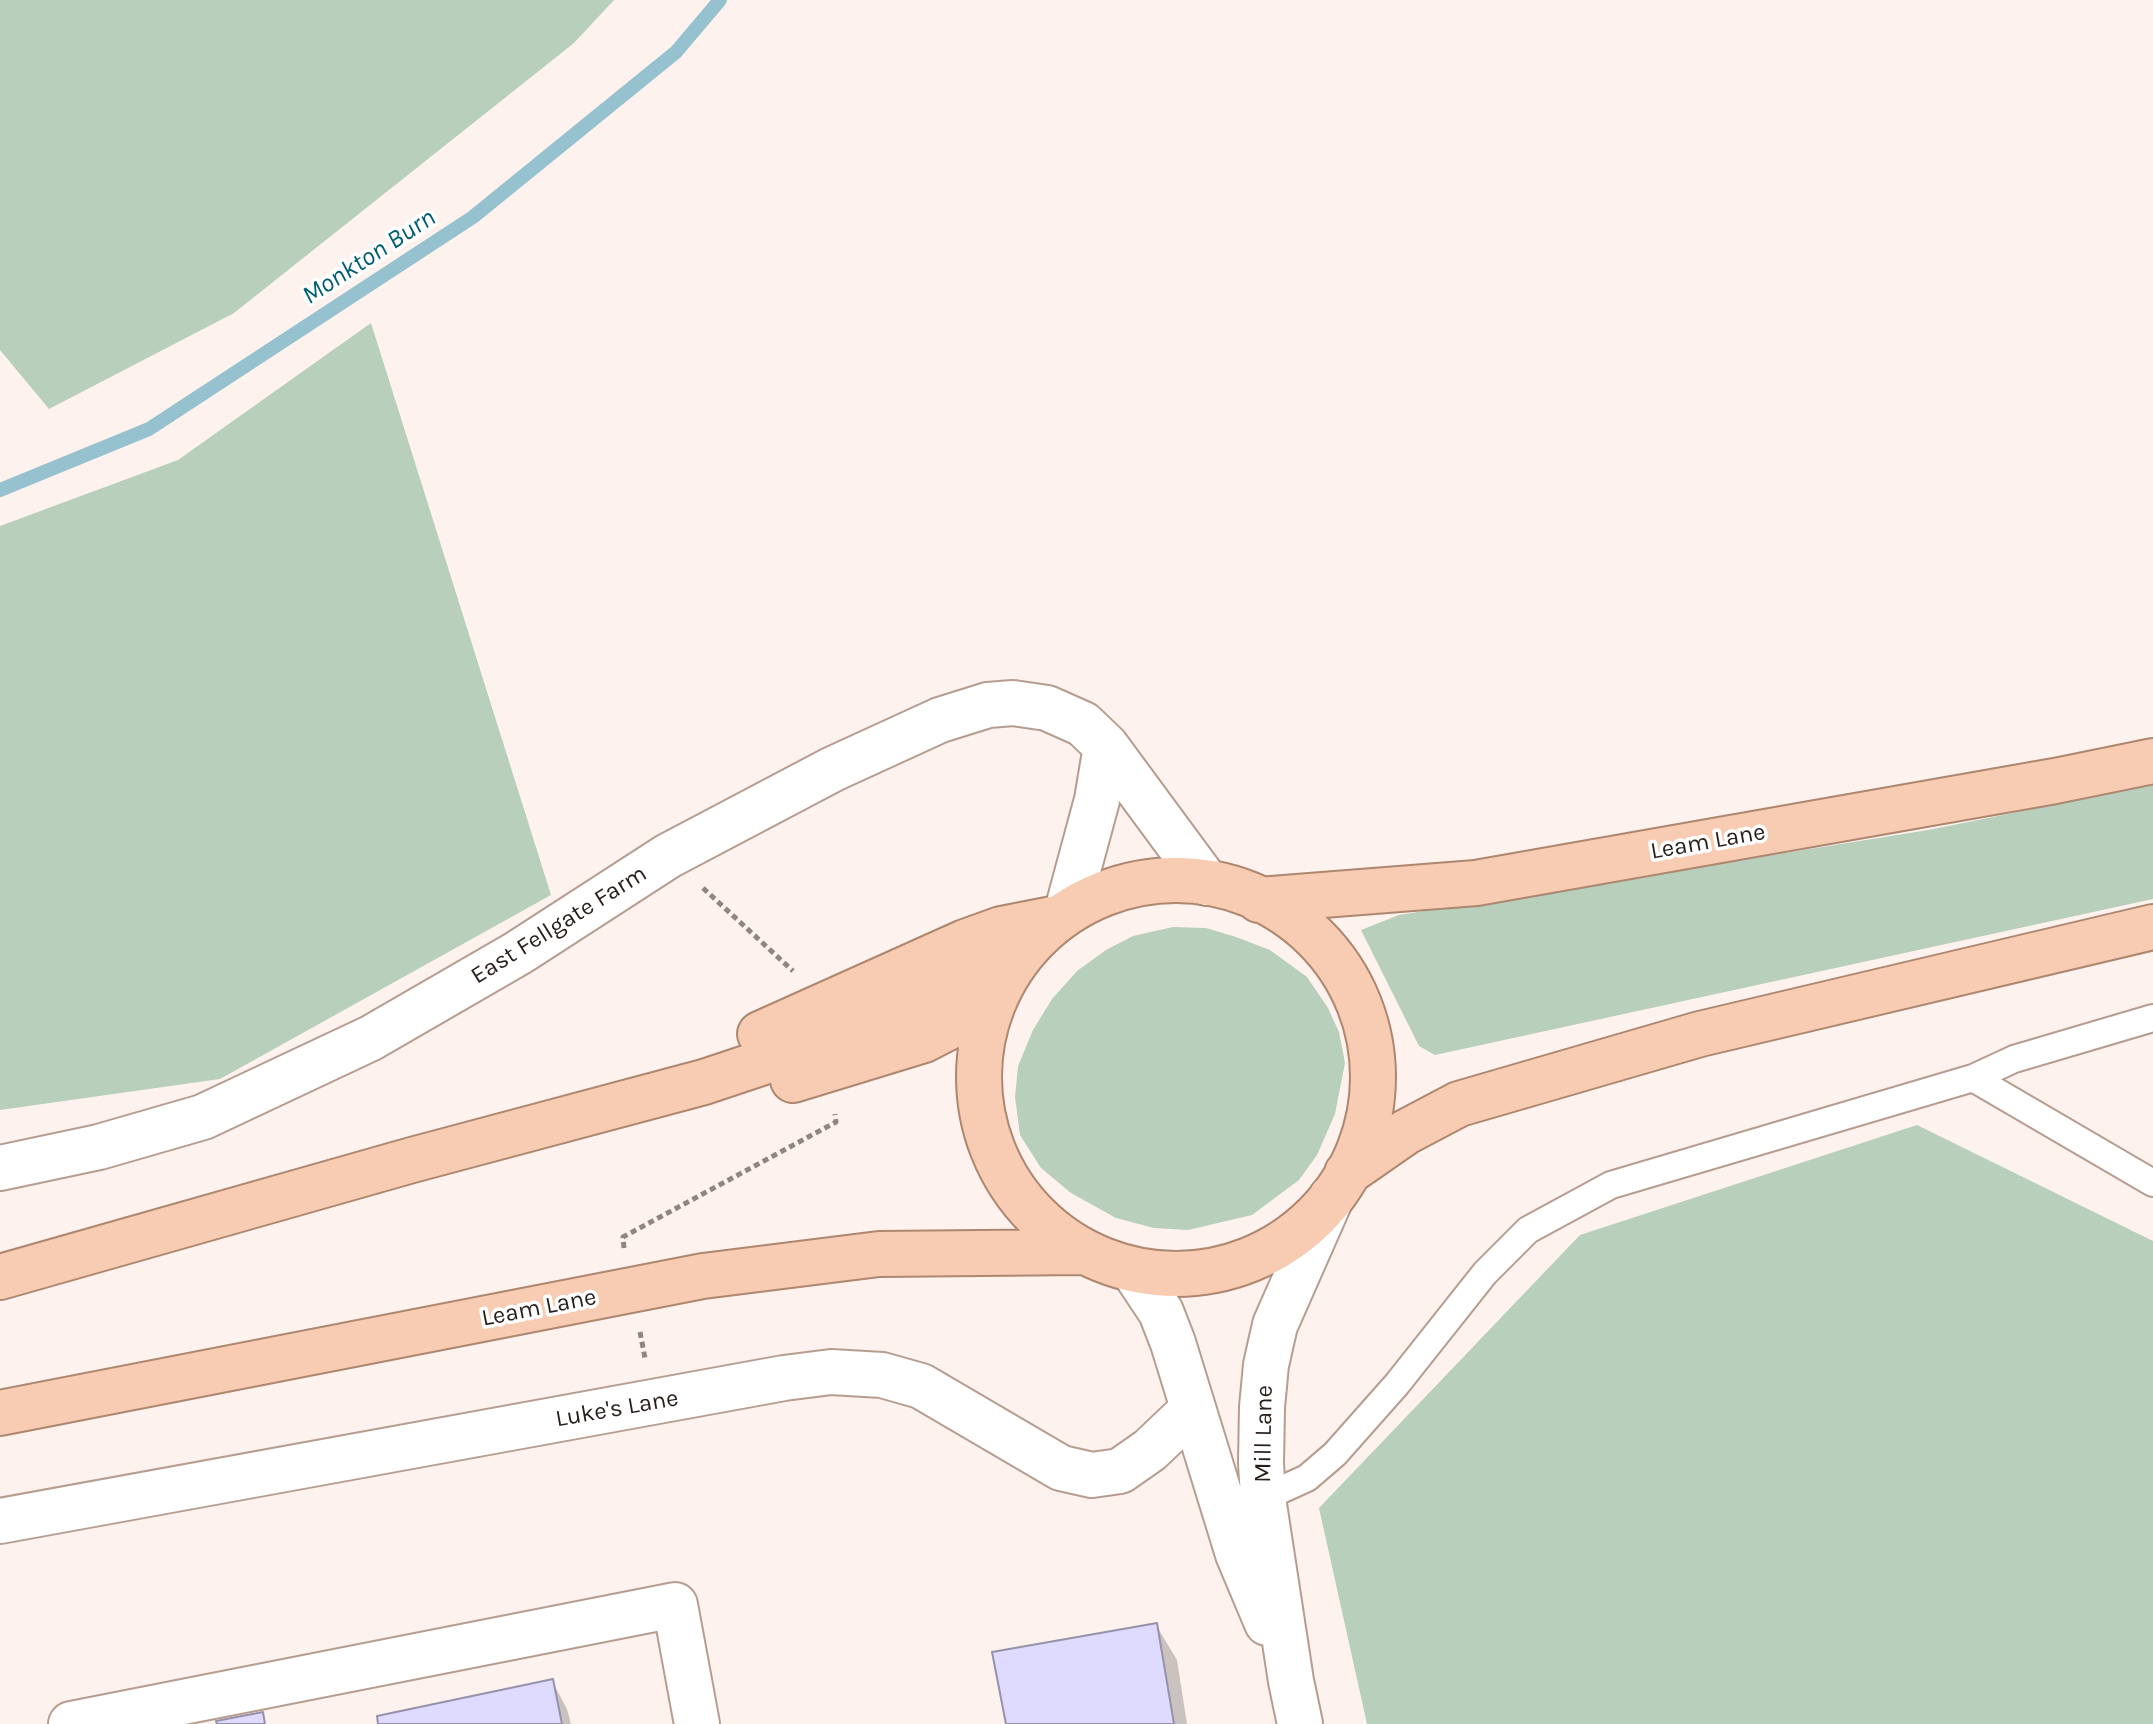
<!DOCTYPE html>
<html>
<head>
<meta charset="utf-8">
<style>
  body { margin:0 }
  canvas { display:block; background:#fdf2ed }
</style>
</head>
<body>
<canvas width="2153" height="1724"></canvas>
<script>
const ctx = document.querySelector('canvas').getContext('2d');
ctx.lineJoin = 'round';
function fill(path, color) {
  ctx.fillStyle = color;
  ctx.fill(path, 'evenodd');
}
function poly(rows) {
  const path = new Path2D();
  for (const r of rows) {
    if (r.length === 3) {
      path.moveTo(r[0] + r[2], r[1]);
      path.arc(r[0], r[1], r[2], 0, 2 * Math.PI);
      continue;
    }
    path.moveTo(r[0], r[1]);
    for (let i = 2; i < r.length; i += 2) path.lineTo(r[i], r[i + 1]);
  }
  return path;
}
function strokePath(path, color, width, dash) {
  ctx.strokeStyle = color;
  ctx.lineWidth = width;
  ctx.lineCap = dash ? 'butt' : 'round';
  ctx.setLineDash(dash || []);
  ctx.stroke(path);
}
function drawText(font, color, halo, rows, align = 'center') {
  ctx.font = font + ' Karla,sans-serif';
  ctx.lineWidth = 7;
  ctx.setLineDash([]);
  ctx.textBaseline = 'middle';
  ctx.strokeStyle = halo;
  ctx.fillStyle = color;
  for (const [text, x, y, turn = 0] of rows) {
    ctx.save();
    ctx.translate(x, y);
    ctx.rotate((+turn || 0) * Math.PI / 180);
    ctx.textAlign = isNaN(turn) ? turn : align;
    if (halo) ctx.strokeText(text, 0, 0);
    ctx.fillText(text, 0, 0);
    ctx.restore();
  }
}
fill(poly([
  [0,0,614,0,574,43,234,313,49,409,0,350],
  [371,323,551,895,220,1079,0,1110,0,526,178,460],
  [2153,785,2153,899,1435,1055,1419,1046,1361,930,1399,915,1928,830],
  [1173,927,1206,928,1236,937,1270,950,1307,977,1328,1008,1339,1032,1345,1063,1335,1114,1317,1155,1299,1180,1252,1215,1188,1230,1154,1228,1116,1218,1071,1193,1041,1168,1020,1135,1015,1097,1018,1066,1033,1030,1052,999,1077,971,1106,950,1133,936],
  [1917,1125,2153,1241,2153,1724,1367,1724,1319,1508,1580,1235]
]), '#b7cfbb');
fill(poly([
  [1156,1625,1177,1660,1187,1724,1008,1724],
  [552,1681,567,1709,571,1724,380,1724]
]), '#0003');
strokePath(poly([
  [0,490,149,429,473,217,676,52,720,0]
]), '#96c2d0', 14);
const building = poly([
  [1157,1623,1174,1724,1006,1724,992,1652,1157,1623],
  [553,1679,562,1724,378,1724,377,1716,553,1679],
  [263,1712,265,1724,217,1724,216,1721,263,1712]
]);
fill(building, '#dfdaff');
strokePath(building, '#9692aa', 2);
const service = poly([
  [1973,1078,2014,1059,2153,1018],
  [1263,1498,1307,1478,1335,1454,1397,1384,1485,1273,1528,1230,1611,1185,1973,1078,2153,1183]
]);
const minor = poly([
  [1067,911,1097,800,1106,746],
  [0,1168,99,1147,203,1117,371,1038,518,953,668,856,833,769,940,720,988,705,1013,703,1047,708,1083,724,1106,746,1207,883],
  [71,1724,675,1605,697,1724]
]);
const tertiary = poly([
  [0,1521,784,1378,831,1372,882,1375,921,1386,1061,1468,1092,1475,1120,1471,1150,1450,1193,1409]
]);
const secondary = poly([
  [1133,1270,1161,1312,1173,1343,1238,1554,1267,1623],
  [1300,1724,1291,1681,1263,1498,1261,1463,1262,1407,1266,1365,1275,1325,1331,1198]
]);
const trunk = poly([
  [1176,1077,197],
  [1259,900,1476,883,2055,781,2153,761],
  [760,1034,965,942,1001,929,1057,918],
  [793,1080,924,1040,992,1005],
  [1347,1173,1406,1132,1459,1104,1700,1034,2153,927],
  [0,1277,412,1160,704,1082,821,1043,1021,954],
  [0,1413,703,1276,879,1254,1084,1252]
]);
strokePath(service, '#b69d90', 30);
strokePath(minor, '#b69d90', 48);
strokePath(tertiary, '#b69d90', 48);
strokePath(secondary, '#b69d90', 48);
strokePath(trunk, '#ad8770', 48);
strokePath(poly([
  [703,888,793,971],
  [624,1248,623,1237,836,1122,835,1114],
  [640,1332,645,1358]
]), '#908681', 5, [6, 4]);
strokePath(service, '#fff', 26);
strokePath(minor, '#fff', 44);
strokePath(tertiary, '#fff', 44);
strokePath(secondary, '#fff', 44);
strokePath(trunk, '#f7ccb2', 44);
drawText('24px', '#281f1a', '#fff', [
  ["Leam Lane",1708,842,-10],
  ["East Fellgate Farm",559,925,-32],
  ["Leam Lane",539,1308,-11],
  ["Luke's Lane",617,1409,-10],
  ["Mill Lane",1264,1434,-89]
]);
drawText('italic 26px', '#005e72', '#fff', [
  ["Monkton Burn",369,257,-33]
]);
</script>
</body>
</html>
